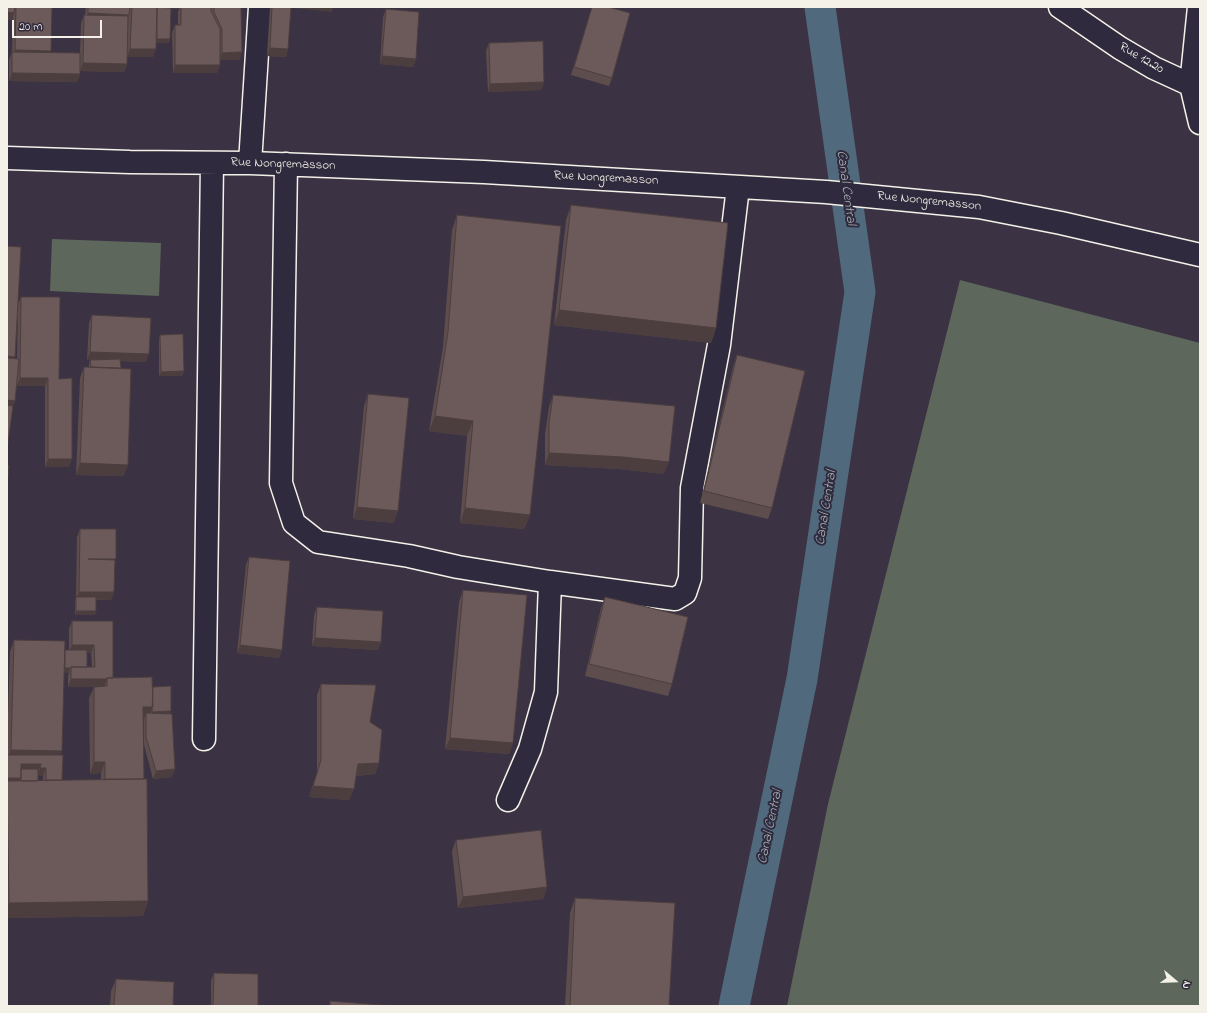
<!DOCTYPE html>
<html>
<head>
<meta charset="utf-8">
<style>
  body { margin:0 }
  #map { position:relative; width:1207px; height:1013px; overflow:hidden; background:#3b3343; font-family:"Indie Flower",sans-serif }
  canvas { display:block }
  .frame { position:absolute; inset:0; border:8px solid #f4f1e8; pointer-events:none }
  .north { position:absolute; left:1155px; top:961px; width:40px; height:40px; -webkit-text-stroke:3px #2f2a3d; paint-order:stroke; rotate:109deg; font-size:11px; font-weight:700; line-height:16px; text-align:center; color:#f4f1e8 }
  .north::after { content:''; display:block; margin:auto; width:14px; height:18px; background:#f4f1e8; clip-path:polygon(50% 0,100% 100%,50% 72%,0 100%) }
  .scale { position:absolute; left:12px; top:20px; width:90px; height:18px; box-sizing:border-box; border:2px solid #f4f1e8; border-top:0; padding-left:5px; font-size:12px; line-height:14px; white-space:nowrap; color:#f4f1e8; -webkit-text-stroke:3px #2f2a3d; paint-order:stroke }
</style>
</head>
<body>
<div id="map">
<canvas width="1207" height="1013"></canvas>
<div class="frame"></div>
<div class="north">N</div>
<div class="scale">20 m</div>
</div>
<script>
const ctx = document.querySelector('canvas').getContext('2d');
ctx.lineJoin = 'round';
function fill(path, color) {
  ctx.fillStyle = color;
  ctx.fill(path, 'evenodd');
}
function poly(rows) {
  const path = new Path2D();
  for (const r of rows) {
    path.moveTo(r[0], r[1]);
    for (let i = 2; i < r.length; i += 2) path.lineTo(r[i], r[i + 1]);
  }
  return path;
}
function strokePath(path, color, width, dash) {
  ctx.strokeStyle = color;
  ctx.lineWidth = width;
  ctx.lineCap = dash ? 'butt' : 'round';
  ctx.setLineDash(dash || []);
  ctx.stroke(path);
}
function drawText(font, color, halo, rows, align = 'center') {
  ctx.font = font + ' "Indie Flower",sans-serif';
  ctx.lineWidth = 4;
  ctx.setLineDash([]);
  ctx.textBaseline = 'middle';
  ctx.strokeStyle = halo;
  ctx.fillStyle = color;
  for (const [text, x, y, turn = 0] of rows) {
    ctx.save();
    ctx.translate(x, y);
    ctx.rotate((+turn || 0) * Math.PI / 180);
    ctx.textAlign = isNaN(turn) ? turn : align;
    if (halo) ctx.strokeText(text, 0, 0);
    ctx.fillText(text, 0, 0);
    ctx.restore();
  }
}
fill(poly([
  [52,239,161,243,159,296,50,291],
  [960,280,1200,343,1200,1006,787,1006,828,804]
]), '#5d675b');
strokePath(poly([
  [734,1006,802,679,860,292,820,7]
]), '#51697c', 31);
const minor = poly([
  [1060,7,1120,48,1154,68,1191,85,1200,123],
  [1191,85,1199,7],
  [7,158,130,162,250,163,484,172,826,192,979,207,1061,223,1200,255],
  [250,163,260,7],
  [286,164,281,483,294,523,318,542,409,556,458,567,550,582,675,599,685,593,690,578,692,488,719,345,738,187],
  [204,739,212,163],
  [508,800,530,749,546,692,550,582]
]);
strokePath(minor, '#f4f1e8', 25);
strokePath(minor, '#2f2a3d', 22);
fill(poly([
  [7,7,52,7,50,53,80,53,81,23,84,15,85,15,86,7,157,7,157,8,157,7,212,7,211,11,212,7,241,7,242,52,239,60,220,60,220,65,217,73,173,73,172,33,175,25,178,25,178,12,179,9,171,8,170,39,169,43,156,43,153,57,127,57,127,64,124,72,80,71,80,74,77,82,9,81,9,60,12,52,13,16,12,20],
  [270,7,291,7,288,49,286,57,267,56],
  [592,7,612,78,609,86,571,75],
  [386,9,416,59,413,67,380,64,383,17],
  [489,43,544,82,541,90,488,92,486,51],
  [571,205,716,328,711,343,554,325,566,220],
  [457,215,530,515,524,529,460,523,467,436,429,431,443,347,452,230],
  [21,297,59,379,69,467,45,467,45,386,17,386,12,408,7,450,18,304],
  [18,308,17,359,15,358],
  [92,315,146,362,120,361,128,465,123,476,76,475,80,378,84,367,89,367,89,364,90,360,87,360,89,323],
  [160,335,184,371,182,376,159,376,159,339],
  [737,355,772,508,768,519,700,503,733,367],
  [368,394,394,523,353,519,364,406],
  [553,395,664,474,619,469,545,465,545,434,549,407],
  [80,529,114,592,111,600,96,600,96,611,95,615,75,615,75,601,76,598,77,537],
  [249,557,282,650,279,658,237,653,246,565],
  [463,590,513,743,509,754,445,749,459,602],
  [605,597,672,684,668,696,585,676,601,608],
  [317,607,381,642,378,650,312,646,314,615],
  [72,621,113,621,113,678,153,687,171,714,172,777,153,779,144,745,144,719,143,719,143,780,148,901,143,916,7,918,7,746,10,652,14,640,65,650,69,650,69,629],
  [87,653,91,653,92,667,87,667],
  [64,672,69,673,68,675,68,687,94,687,89,698,90,774,101,773,101,780,62,781,60,755],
  [38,776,43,776,43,781,38,781],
  [321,684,370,722,379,763,375,774,356,776,354,789,349,800,309,797,317,772,317,695],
  [456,840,547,887,543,899,458,908,452,851],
  [575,898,669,1006,565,1006,570,913],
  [214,973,258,1006,211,1006,211,981],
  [116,979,173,1006,110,1006,111,991]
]), '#5d4d4d');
fill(poly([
  [158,7,180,7,179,9,157,8],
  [293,7,333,7,332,12,293,8],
  [7,12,14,13,12,20,7,20],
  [88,13,129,15,126,23,85,21],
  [157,39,170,39,169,43,155,43],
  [270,48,288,49,286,57,267,56],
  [130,49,156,49,153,57,127,57],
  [15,50,51,51,48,59,12,58],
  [242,52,239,60,219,60,222,53],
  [382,56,416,59,413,67,380,64],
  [83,63,127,64,124,72,80,71],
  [175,65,220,65,217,73,173,73],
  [12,73,80,74,77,82,9,81],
  [544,82,541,90,488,92,490,84],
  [559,310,716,328,711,343,554,325],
  [90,352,149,354,146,362,87,360],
  [7,356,15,357,12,365,7,365],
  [184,371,182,376,159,376,161,372],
  [20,378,48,378,45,386,17,386],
  [7,400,15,401,11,412,7,412],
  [435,416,473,421,467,436,429,431],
  [549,453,623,457,669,462,664,474,619,469,545,465],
  [48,459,72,459,69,467,45,467],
  [80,463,128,465,123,476,76,475],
  [357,507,398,511,394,523,353,519],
  [465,508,530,515,524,529,460,523],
  [79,592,114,592,111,600,76,599],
  [76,611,96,611,95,615,75,615],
  [315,638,381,642,378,650,312,646],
  [72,645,94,645,91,653,69,653],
  [240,645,282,650,279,658,237,653],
  [65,668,70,668,69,673,63,672],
  [71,679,107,679,104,687,68,687],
  [143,707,153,707,148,719,146,713,144,719,138,719],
  [171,711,170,715,151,716,152,712],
  [450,738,513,743,509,754,445,749],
  [11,750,62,751,57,763,7,760],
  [94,762,105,762,101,773,90,774],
  [379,763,375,774,354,776,358,764],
  [21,764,41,764,38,772,21,772],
  [40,768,46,768,43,776,38,776],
  [175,769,172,777,153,779,156,771],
  [7,778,21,778,18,786,7,786],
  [313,786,354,789,349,800,309,797],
  [547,887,543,899,458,908,463,897],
  [148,901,143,916,7,918,7,908,9,903]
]), '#4c3e3f');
const building = poly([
  [7,7,15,7,14,13,7,12,7,7],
  [16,7,52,7,51,51,15,50,16,7],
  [88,7,130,7,129,15,88,13,88,7],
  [132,7,157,7,156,49,130,49,132,7],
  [157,7,171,8,170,39,157,39,157,7],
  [181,7,211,7,211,11,220,29,220,65,175,65,175,25,181,25,181,7],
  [214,7,241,7,242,52,222,53,222,29,214,12,214,7],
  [272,7,291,7,288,49,270,48,272,7],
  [592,7,608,7,630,13,612,78,574,67,592,7],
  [386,9,419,12,416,59,382,56,386,9],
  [84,15,128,16,127,64,83,63,84,15],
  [543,41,544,82,490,84,489,43,543,41],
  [12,52,80,53,80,74,12,73,12,52],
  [571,205,728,223,716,328,559,310,571,205],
  [457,215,561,226,530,515,465,508,473,421,435,416,448,332,457,215],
  [7,246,21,247,15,357,7,356,7,246],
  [21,297,60,297,59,379,72,378,72,459,48,459,48,378,20,378,21,297],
  [92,315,151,318,149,354,90,352,92,315],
  [183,334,184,371,161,372,160,335,183,334],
  [737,355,805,371,772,508,704,491,737,355],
  [7,358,19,359,15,401,7,400,7,358],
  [120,359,121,368,91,367,90,360,120,359],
  [84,367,131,369,128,465,80,463,84,367],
  [368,394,409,398,398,511,357,507,368,394],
  [553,395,675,406,669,462,623,457,549,453,549,423,553,395],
  [7,405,13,406,7,450,7,405],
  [7,466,9,466,7,485,7,466],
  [80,529,116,529,116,559,88,559,115,560,114,592,79,592,80,529],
  [249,557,290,561,282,650,240,645,249,557],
  [463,590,527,595,513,743,450,738,463,590],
  [76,597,96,597,96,611,76,611,76,597],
  [605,597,688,617,672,684,589,664,605,597],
  [317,607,383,611,381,642,315,638,317,607],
  [72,621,113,621,113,678,107,678,107,679,71,679,71,667,95,667,94,645,72,645,72,621],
  [14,640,65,641,62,751,11,750,14,640],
  [65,650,87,650,87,667,71,667,70,668,65,668,65,650],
  [152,677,153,707,143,707,144,779,105,779,105,762,94,762,94,687,107,686,107,678,152,677],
  [321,684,376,685,370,722,382,730,379,763,358,764,354,789,313,786,321,760,321,684],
  [171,686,171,711,152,712,153,687,171,686],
  [146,713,172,714,175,769,156,771,146,737,146,713],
  [7,755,63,755,62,780,46,780,46,768,40,768,41,764,21,764,21,778,7,778,7,755],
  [21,769,38,769,38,781,21,781,21,769],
  [147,779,148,901,9,903,7,781,147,779],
  [541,830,547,887,463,897,456,840,541,830],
  [575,898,675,903,669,1006,570,1006,575,898],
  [214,973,258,974,258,1006,213,1006,214,973],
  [116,979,174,982,173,1006,114,1006,116,979],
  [330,1001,394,1006,330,1006,330,1001]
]);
fill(building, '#6c595a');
strokePath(building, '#4c3e3f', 1);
drawText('13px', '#f4f1e8', '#2f2a3d', [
  ["Rue 12.20",1141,59,30],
  ["Rue Nongremasson",283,165,2],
  ["Rue Nongremasson",606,179,3],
  ["Rue Nongremasson",929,202,6]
]);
drawText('italic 14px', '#abb4b7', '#2f2a3d', [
  ["Canal Central",845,188,82],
  ["Canal Central",827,508,-81],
  ["Canal Central",771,827,-78]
]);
</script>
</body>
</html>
